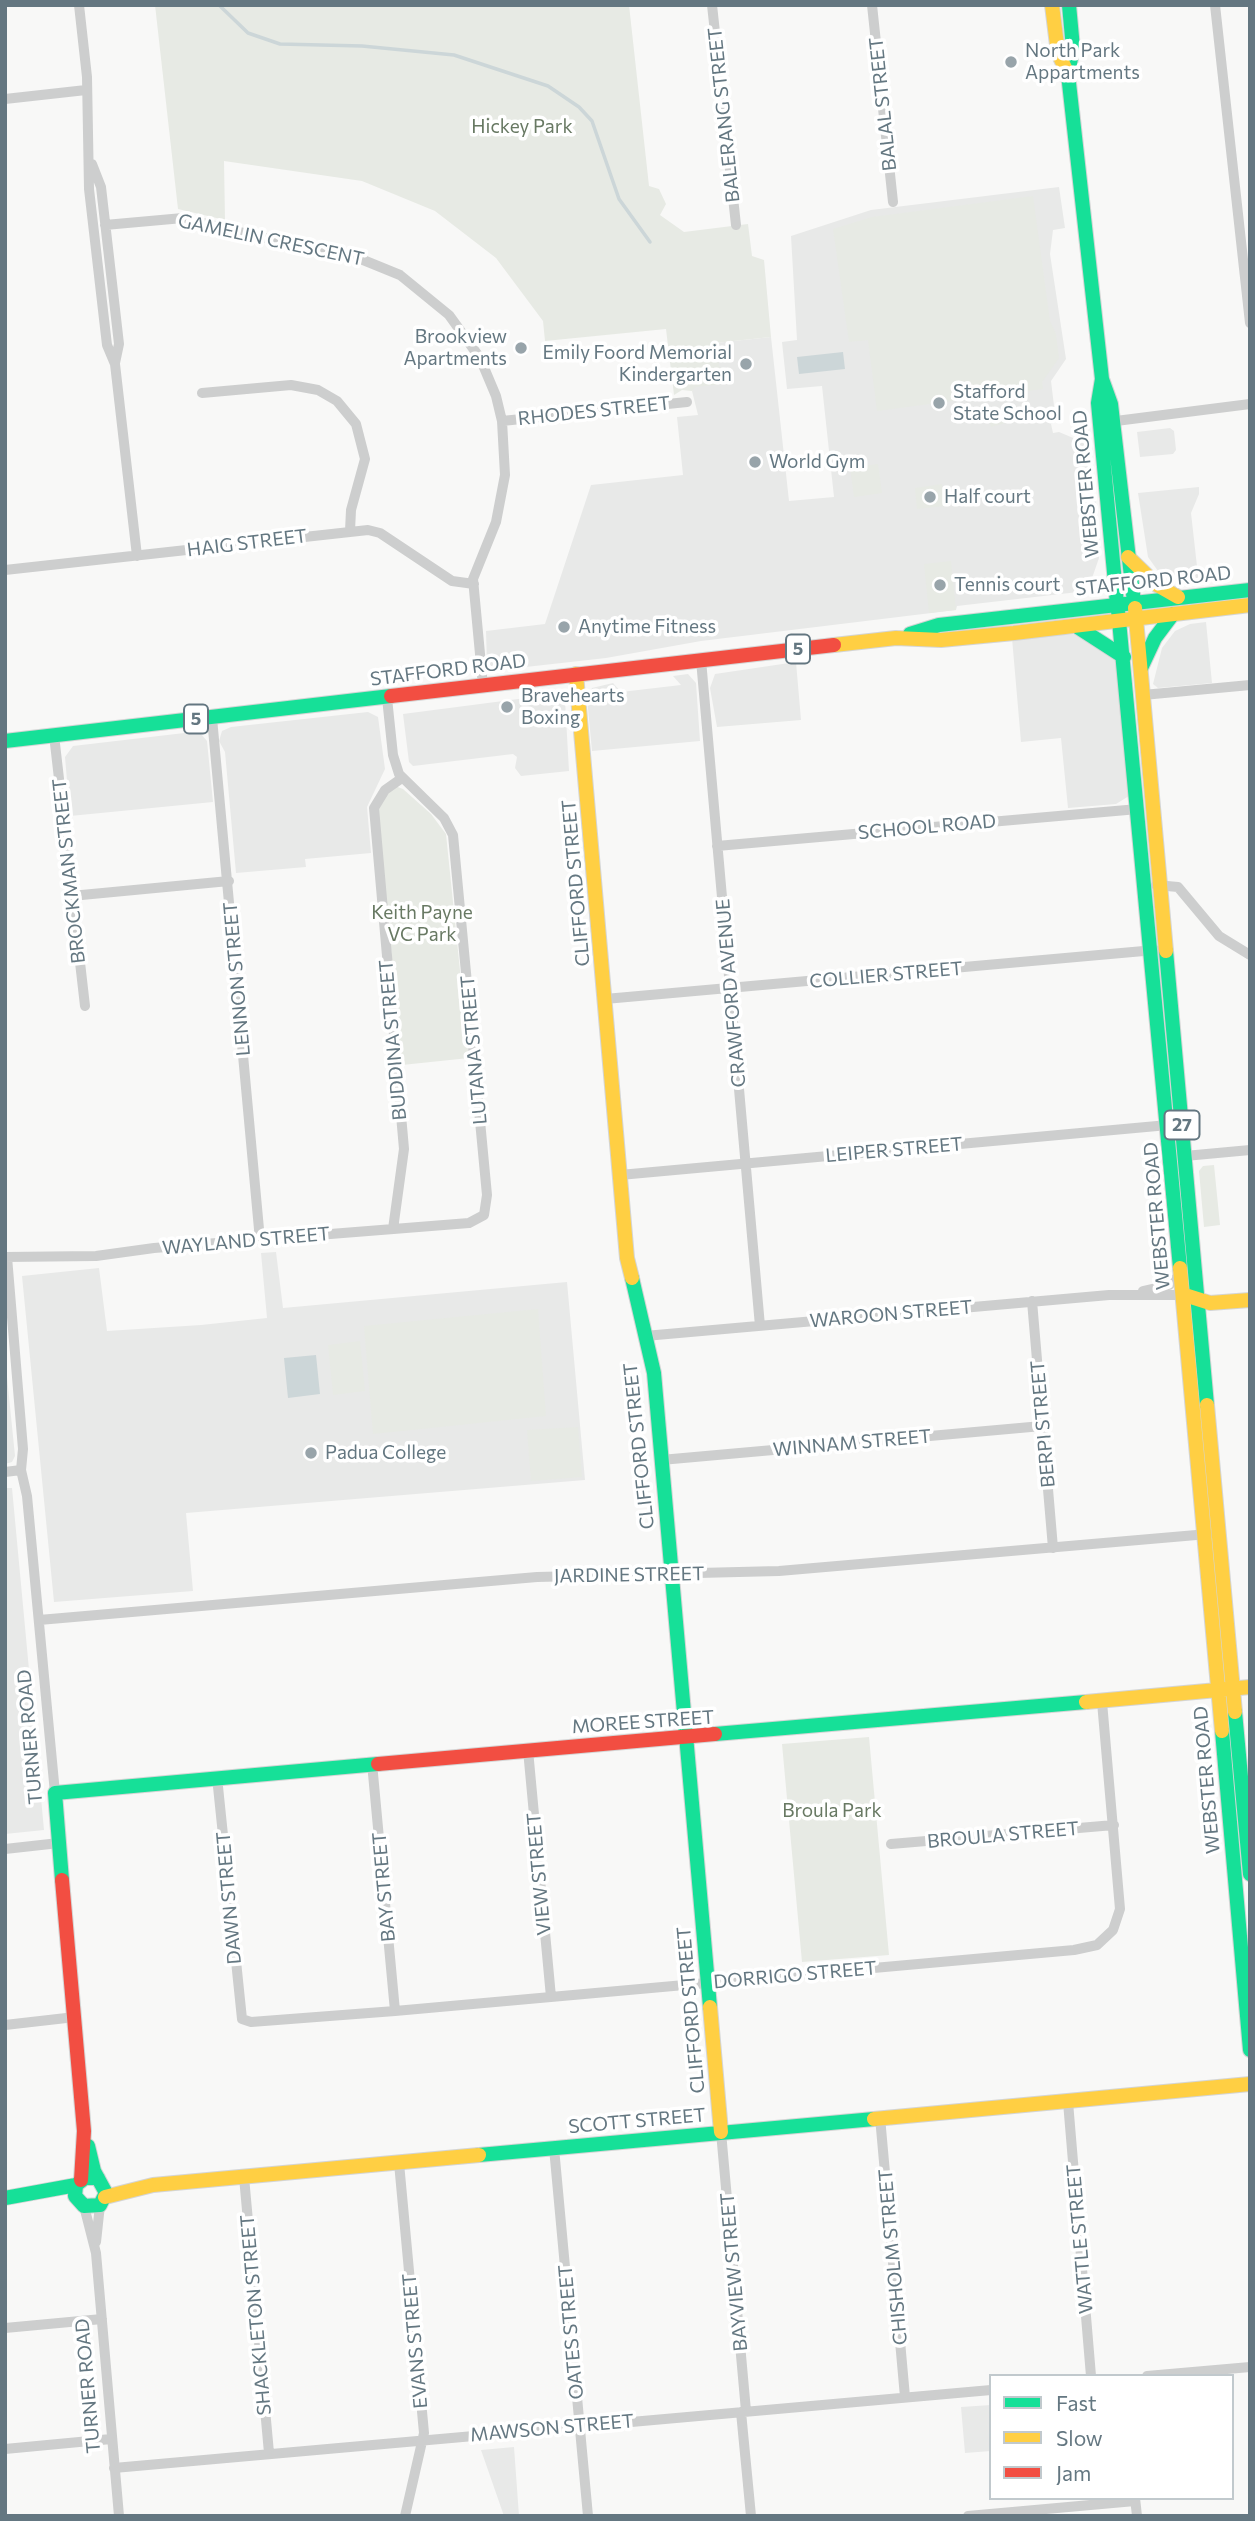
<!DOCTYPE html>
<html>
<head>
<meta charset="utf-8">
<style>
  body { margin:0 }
  #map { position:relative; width:1255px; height:2521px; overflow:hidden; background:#f8f8f7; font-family:Commissioner,sans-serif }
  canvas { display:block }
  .frame { position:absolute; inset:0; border:7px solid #647781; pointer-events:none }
  .legend { position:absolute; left:989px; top:2374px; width:245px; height:126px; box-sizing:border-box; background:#fff; border:2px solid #c1c9cd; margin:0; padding:9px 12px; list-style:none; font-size:21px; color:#647781 }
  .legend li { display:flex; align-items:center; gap:14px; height:35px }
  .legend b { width:35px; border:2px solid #c1c9cd }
</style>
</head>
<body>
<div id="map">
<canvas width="1255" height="2521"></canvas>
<div class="frame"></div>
<ul class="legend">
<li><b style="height:9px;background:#16e098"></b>Fast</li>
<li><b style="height:9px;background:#ffcf43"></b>Slow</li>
<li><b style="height:9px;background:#f24e42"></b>Jam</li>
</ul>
</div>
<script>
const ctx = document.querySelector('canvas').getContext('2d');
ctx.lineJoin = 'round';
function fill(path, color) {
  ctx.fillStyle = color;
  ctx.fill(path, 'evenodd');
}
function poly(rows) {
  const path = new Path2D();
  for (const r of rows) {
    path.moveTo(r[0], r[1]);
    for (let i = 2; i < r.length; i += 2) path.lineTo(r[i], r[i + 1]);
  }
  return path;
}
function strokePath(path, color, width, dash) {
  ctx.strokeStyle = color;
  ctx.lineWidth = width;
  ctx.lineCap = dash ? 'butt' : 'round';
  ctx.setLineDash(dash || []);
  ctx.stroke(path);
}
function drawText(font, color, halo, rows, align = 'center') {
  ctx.font = font + ' Commissioner,sans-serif';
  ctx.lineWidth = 7;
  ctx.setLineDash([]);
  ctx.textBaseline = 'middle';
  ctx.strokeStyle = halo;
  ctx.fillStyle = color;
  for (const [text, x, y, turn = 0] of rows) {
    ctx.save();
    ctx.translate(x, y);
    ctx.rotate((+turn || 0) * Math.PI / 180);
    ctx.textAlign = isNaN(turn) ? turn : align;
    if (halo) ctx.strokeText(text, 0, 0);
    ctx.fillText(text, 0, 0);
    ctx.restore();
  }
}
fill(poly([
  [1059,187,1065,228,1053,230,1050,254,1066,359,1051,381,1056,422,1051,424,1053,433,1059,432,1078,440,1089,439,1100,540,1099,558,1091,581,1078,592,957,606,956,610,701,641,606,658,499,670,487,664,486,631,545,624,591,485,683,475,677,417,698,415,692,391,715,343,771,337,789,501,834,497,822,386,787,389,782,342,797,340,791,236,871,210],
  [1170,428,1174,431,1176,450,1173,454,1140,457,1137,432],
  [1199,487,1199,494,1191,513,1199,584,1183,584,1158,571,1148,557,1138,493],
  [1206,622,1212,683,1158,688,1153,684,1162,648,1175,631,1190,624],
  [1077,634,1115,659,1118,667,1129,796,1116,804,1068,808,1061,738,1021,742,1012,638],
  [796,662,801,720,717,727,710,688,715,674],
  [688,674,696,683,700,741,592,751,587,698,592,688,613,683,621,692,681,685,673,676],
  [557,694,565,700,569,771,521,776,515,768,517,757,513,754,413,766,409,762,403,714],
  [368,712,378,717,385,769,367,807,371,853,305,859,306,867,236,873,225,752,219,741,222,731,231,727],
  [193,732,201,734,207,741,213,802,70,816,65,757,73,746],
  [276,1252,283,1308,567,1282,585,1480,186,1513,193,1591,54,1602,22,1276,99,1268,107,1331,201,1325,267,1318,261,1253],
  [5,1357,15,1456,12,1462,5,1464],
  [5,1488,12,1488,44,1830,5,1834],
  [991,2405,991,2451,965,2453,961,2407],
  [514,2447,519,2516,504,2516,481,2450]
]), '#e8e9e8');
fill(poly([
  [155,5,629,5,649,186,659,189,666,204,660,215,684,232,748,224,752,256,764,260,771,337,715,343,723,384,696,387,692,391,682,390,674,395,666,329,545,341,543,321,496,258,435,211,362,181,224,161,225,220,178,209],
  [1033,196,1050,321,1056,334,1059,358,1042,382,1043,389,877,411,868,340,849,342,833,229,872,217],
  [1005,408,1009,422,991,427,987,412],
  [878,464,882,493,854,497,850,468],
  [942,484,945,506,917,509,915,488],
  [951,561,956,610,929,613,924,564],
  [395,786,403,789,431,814,446,834,469,1058,402,1065,378,811,380,803],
  [1214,1165,1220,1225,1204,1227,1199,1171,1203,1166],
  [538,1309,546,1416,373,1434,364,1326],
  [360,1341,365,1391,333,1395,328,1345],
  [578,1427,582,1477,531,1481,527,1430],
  [869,1737,889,1955,802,1962,782,1744]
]), '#e7eae4');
fill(poly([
  [843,352,845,369,799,374,797,357],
  [316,1355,320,1394,288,1398,284,1358]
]), '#ccd6d8');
strokePath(poly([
  [219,5,248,33,280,44,362,46,454,55,548,86,579,107,592,121,619,199,650,242]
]), '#ccd6d8', 3.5);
const fast = poly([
  [1069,5,1073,48,1068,74,1102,379,1111,404,1134,602],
  [1102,379,1098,403,1117,604],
  [1118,610,1180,1268],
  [1076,626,1124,657],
  [910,634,939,625,1250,590],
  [1141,668,1155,638,1173,614],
  [5,741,391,696],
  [1166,951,1207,1405],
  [632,1278,654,1373,710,2007],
  [1235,1712,1250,1874],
  [1222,1731,1250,2050],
  [715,1734,1086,1702],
  [62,1880,55,1793,378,1764],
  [88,2146,94,2171,106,2193,100,2205,84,2206,75,2196,76,2185,85,2178,98,2178],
  [479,2155,874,2119],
  [5,2198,76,2185]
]);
const slow = poly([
  [1052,5,1058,53,1068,74],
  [1128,557,1157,585,1178,597],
  [1135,608,1166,951],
  [834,645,896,638,941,640,1014,633,1250,605],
  [576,674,627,1258,632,1278],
  [1180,1268,1222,1731],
  [1188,1296,1210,1303,1250,1300],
  [1207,1405,1235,1712],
  [1086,1702,1250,1687],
  [710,2007,721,2132],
  [874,2119,1250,2084],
  [105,2197,153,2185,479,2155]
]);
const jam = poly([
  [391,696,834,645],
  [378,1764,715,1734],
  [62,1880,84,2131,81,2180]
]);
strokePath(fast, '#d4d5d5', 16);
strokePath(slow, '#d4d5d5', 16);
strokePath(jam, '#d4d5d5', 16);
strokePath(poly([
  [79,5,87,77,89,189,107,345,115,364,137,556],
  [712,5,736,225],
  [872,5,893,202],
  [1215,5,1250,323],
  [5,99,86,90],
  [92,164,101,187,119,344,115,363],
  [105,225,183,218,281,242,346,253,400,275,449,315,480,358,496,396,502,421,505,475,496,522,473,579,483,686],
  [202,393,291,385,318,390,337,401,356,424,365,459,351,510,350,531],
  [502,421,687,402],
  [1108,422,1250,404],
  [5,570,368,530,380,533,452,581,474,584],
  [701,660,760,1326],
  [1143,695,1250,685],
  [212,718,260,1240],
  [54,735,85,1006],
  [717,846,1138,809],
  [1156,885,1178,887,1219,936,1250,955],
  [71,896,229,881],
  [605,999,1155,950],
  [1185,1156,1250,1150],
  [620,1175,1168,1125],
  [393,1229,404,1149,374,808,385,790,402,778],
  [5,1257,96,1256,154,1248,469,1223,484,1215,487,1195,453,835,444,818,399,774,393,755,387,698],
  [7,1257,23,1449,21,1470,27,1496,55,1793],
  [1143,1291,1169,1285,1181,1274],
  [1032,1301,1053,1548],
  [645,1336,1109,1295,1184,1295],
  [661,1460,1042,1426],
  [5,1472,21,1470],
  [39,1620,537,1577,779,1571,1208,1534],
  [528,1750,551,1997],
  [372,1763,395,2011],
  [217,1777,242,2019,251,2022,395,2011,1074,1950,1097,1945,1113,1930,1120,1909,1102,1702],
  [891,1844,1114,1825],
  [5,1849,59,1843],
  [5,2025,75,2017],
  [1068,2102,1091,2376],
  [880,2117,905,2397],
  [721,2132,746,2411],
  [554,2148,588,2516],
  [399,2163,424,2433,405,2516],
  [244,2177,269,2453],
  [84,2206,96,2253,119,2516],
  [96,2242,100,2205],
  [5,2328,102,2319],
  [1147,2376,1250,2367],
  [741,2412,751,2516],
  [5,2449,111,2439],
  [114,2468,991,2390],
  [1135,2498,1137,2516],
  [968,2516,1135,2501]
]), '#cdcece', 10);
strokePath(fast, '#16e098', 14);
strokePath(slow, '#ffcf43', 14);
strokePath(jam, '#f24e42', 14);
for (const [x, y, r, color] of [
  [1011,62,7,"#98a4aa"],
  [521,348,7,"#98a4aa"],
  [746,364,7,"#98a4aa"],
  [939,403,7,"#98a4aa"],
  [755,462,7,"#98a4aa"],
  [930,497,7,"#98a4aa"],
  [940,585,7,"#98a4aa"],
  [564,627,7,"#98a4aa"],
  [507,707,7,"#98a4aa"],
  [311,1453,7,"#98a4aa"]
]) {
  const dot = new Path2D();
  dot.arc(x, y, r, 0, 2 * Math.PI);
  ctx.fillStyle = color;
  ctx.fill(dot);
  strokePath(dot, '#fff', 2.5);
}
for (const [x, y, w] of [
  [798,649,24],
  [196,719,24],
  [1182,1125,35]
]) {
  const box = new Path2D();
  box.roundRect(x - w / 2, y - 14.5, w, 29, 5);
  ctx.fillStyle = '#fff';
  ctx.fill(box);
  strokePath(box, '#647781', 2);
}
drawText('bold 18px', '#647781', null, [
  ["5",798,649],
  ["5",196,719],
  ["27",1182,1125]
]);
drawText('19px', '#647781', '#fff', [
  ["North Park",1025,51],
  ["Appartments",1025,73],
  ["Brookview",507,337,"right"],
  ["Apartments",507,359,"right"],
  ["Emily Foord Memorial",732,353,"right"],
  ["Kindergarten",732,375,"right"],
  ["Stafford",953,392],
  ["State School",953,414],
  ["World Gym",769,462],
  ["Half court",944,497],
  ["Tennis court",954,585],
  ["Anytime Fitness",578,627],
  ["Bravehearts",521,696],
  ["Boxing",521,718],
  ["Padua College",325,1453]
], 'left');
drawText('19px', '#647781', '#fff', [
  ["BALAL STREET",883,104,-96],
  ["BALERANG STREET",724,115,-96],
  ["GAMELIN CRESCENT",271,240,12],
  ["RHODES STREET",594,411,-6],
  ["WEBSTER ROAD",1086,484,-95],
  ["HAIG STREET",247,543,-7],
  ["STAFFORD ROAD",1153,581,-6],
  ["STAFFORD ROAD",448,670,-7],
  ["SCHOOL ROAD",927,827,-5],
  ["BROCKMAN STREET",69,871,-96],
  ["CLIFFORD STREET",576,883,-95],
  ["COLLIER STREET",886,975,-5],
  ["LENNON STREET",237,979,-95],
  ["CRAWFORD AVENUE",731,993,-95],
  ["BUDDINA STREET",393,1040,-95],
  ["LUTANA STREET",474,1050,-95],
  ["LEIPER STREET",894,1150,-5],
  ["WEBSTER ROAD",1157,1216,-95],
  ["WAYLAND STREET",246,1241,-5],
  ["WAROON STREET",891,1314,-5],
  ["BERPI STREET",1043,1424,-95],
  ["WINNAM STREET",852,1443,-5],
  ["CLIFFORD STREET",639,1446,-96],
  ["JARDINE STREET",629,1575,-1],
  ["MOREE STREET",643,1722,-4],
  ["TURNER ROAD",30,1737,-95],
  ["WEBSTER ROAD",1207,1780,-95],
  ["BROULA STREET",1003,1835,-5],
  ["VIEW STREET",539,1874,-95],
  ["BAY STREET",384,1887,-95],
  ["DAWN STREET",229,1898,-95],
  ["DORRIGO STREET",795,1975,-5],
  ["CLIFFORD STREET",691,2010,-95],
  ["SCOTT STREET",637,2121,-5],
  ["WATTLE STREET",1080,2239,-95],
  ["CHISHOLM STREET",893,2257,-95],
  ["BAYVIEW STREET",734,2272,-95],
  ["SHACKLETON STREET",256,2315,-95],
  ["OATES STREET",571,2332,-95],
  ["EVANS STREET",415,2341,-95],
  ["TURNER ROAD",88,2386,-95],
  ["MAWSON STREET",552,2428,-5]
]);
drawText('19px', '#687963', '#fff', [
  ["Hickey Park",522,127],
  ["Keith Payne",422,913],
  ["VC Park",422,935],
  ["Broula Park",832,1811]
]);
</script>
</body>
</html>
